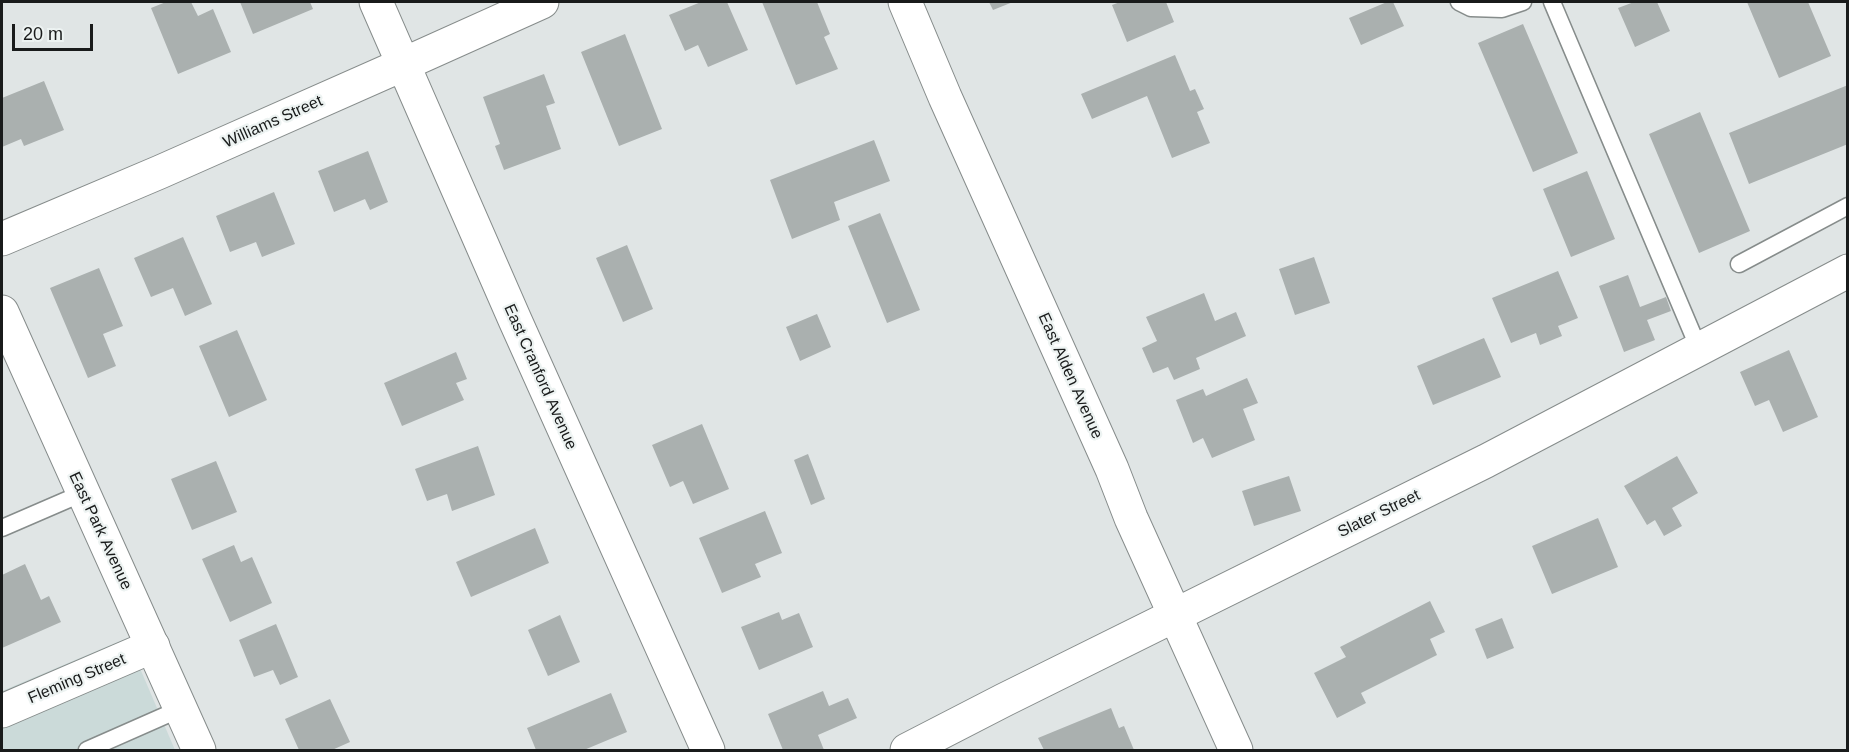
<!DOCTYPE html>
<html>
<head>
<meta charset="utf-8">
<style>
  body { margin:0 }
  #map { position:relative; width:1849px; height:752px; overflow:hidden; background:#e0e5e5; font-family:Arial,sans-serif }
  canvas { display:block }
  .frame { position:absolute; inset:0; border:3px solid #191b1b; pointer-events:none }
  .scale { position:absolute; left:12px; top:24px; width:81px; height:27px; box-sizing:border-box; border:3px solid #191b1b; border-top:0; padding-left:8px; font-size:18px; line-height:21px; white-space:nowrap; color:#191b1b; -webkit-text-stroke:4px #edf3f2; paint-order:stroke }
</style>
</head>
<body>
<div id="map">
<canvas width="1849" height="752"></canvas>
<div class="frame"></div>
<div class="scale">20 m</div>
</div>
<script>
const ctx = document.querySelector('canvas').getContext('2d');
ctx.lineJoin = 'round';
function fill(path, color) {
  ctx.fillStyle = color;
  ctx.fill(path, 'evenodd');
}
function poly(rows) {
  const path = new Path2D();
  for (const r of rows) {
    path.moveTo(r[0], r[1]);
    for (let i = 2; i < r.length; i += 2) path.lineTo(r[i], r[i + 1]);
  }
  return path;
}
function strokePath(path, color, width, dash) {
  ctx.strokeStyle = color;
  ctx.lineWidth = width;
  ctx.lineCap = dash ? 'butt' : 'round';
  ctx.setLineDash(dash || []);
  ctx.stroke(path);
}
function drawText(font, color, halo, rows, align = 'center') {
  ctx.font = font + ' Arial,sans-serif';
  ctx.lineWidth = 4.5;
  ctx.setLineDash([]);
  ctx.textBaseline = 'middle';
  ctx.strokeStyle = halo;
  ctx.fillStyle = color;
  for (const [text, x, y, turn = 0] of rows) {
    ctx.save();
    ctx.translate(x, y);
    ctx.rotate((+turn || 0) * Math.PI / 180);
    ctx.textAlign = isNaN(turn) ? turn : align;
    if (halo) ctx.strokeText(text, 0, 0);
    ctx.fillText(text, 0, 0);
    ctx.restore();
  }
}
fill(poly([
  [127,638,175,750,2,750,2,691]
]), '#cbdad9');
fill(poly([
  [166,2,191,2,198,16,213,9,231,52,178,74,151,8],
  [240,2,310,2,313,9,253,34],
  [701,2,727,2,748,50,708,67,698,45,685,51,669,15],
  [762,2,817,2,830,34,824,37,838,69,796,85],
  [989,2,1013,2,993,10],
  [1120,2,1166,2,1174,22,1127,42,1112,5],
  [1387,2,1393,2,1404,26,1361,45,1349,18],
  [1634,2,1657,2,1670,31,1635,47,1618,8],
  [1747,2,1808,2,1831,56,1779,78],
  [1523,24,1578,153,1533,172,1478,43],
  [625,34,662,129,619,146,581,52],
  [1175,55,1190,91,1195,89,1204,109,1197,112,1210,143,1172,158,1147,96,1092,119,1081,94],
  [544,74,555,103,546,106,561,149,504,170,495,146,500,144,483,97],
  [44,81,64,130,24,146,21,139,2,147,2,98],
  [1848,85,1848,144,1749,184,1729,133],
  [1700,112,1750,231,1699,253,1649,134],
  [874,140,890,181,834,202,840,220,792,239,770,180],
  [368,151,388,202,370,210,365,199,334,212,318,171],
  [1587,171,1615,239,1571,257,1543,189],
  [274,192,295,244,262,257,256,242,230,252,216,216],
  [880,213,920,310,887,323,848,226],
  [183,237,212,304,185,316,173,288,151,297,134,258],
  [627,245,653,309,623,322,596,258],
  [1314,257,1330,303,1295,315,1279,269],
  [99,268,123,326,103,334,116,366,88,378,50,288],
  [1558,271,1578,318,1558,326,1562,336,1540,345,1536,333,1511,343,1492,298],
  [1628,275,1640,307,1666,297,1671,311,1647,320,1655,340,1624,352,1599,286],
  [1204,293,1215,321,1236,312,1246,336,1196,358,1200,369,1174,380,1168,367,1153,373,1142,348,1157,341,1146,317],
  [817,314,831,347,800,361,786,327],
  [237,330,267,400,229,417,199,346],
  [1484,338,1501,377,1433,405,1417,366],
  [1789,350,1818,417,1783,432,1769,400,1755,406,1740,372],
  [456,352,467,379,456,383,464,400,402,426,384,383],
  [1247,378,1258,403,1243,409,1255,440,1212,458,1203,438,1193,443,1176,400,1203,389,1206,396],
  [702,424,729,489,693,504,683,481,670,487,652,445],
  [478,446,495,495,452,511,447,494,427,501,415,469],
  [808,454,825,499,811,505,794,460],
  [1677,456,1698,493,1672,508,1682,526,1664,536,1655,520,1647,525,1624,486],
  [216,461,237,512,192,530,171,479],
  [1289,476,1301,511,1254,526,1242,491],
  [765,511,782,553,755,564,761,577,722,593,699,538],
  [1598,518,1618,567,1552,594,1532,546],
  [535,528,549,563,471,597,456,562],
  [234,545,241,562,252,557,272,603,230,622,202,559],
  [25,564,41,600,49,596,61,622,2,648,2,575],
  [1430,601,1445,632,1430,639,1437,655,1361,693,1366,703,1337,718,1314,673,1346,657,1340,647],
  [779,612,782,620,799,613,813,647,759,670,741,627],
  [560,615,580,662,548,676,528,630],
  [1502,618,1514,648,1487,659,1475,629],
  [276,624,298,677,280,685,273,670,254,677,239,640],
  [823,691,829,706,848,698,857,718,818,735,824,750,783,750,768,714],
  [611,693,627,732,584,750,536,750,527,728],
  [330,699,350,742,332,750,299,750,285,719],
  [1111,708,1119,728,1124,726,1134,750,1044,750,1038,738]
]), '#aab0af');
const lane = poly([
  [1459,2,1471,8,1502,9,1523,2],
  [1552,2,1699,349],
  [1739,264,1848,206],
  [2,528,83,493],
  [87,750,180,709]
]);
const street = poly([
  [376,2,515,320,708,750],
  [905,2,945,97,1112,469,1131,518,1236,750],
  [2,239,160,172,404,64,542,2],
  [2,711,153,646],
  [907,750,1004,700,1486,461,1848,271]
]);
const secondary = poly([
  [2,312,199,750]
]);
strokePath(lane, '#868c8b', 19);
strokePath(street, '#868c8b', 35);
strokePath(secondary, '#868c8b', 35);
strokePath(lane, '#fff', 16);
strokePath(street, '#fff', 33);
strokePath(secondary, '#fff', 33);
drawText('16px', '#191b1b', '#edf3f2', [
  ["Williams Street",273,122,-24],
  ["East Alden Avenue",1070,376,66],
  ["East Cranford Avenue",540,377,66],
  ["Slater Street",1379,514,-26],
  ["East Park Avenue",100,531,65],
  ["Fleming Street",77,679,-23]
]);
</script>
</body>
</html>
